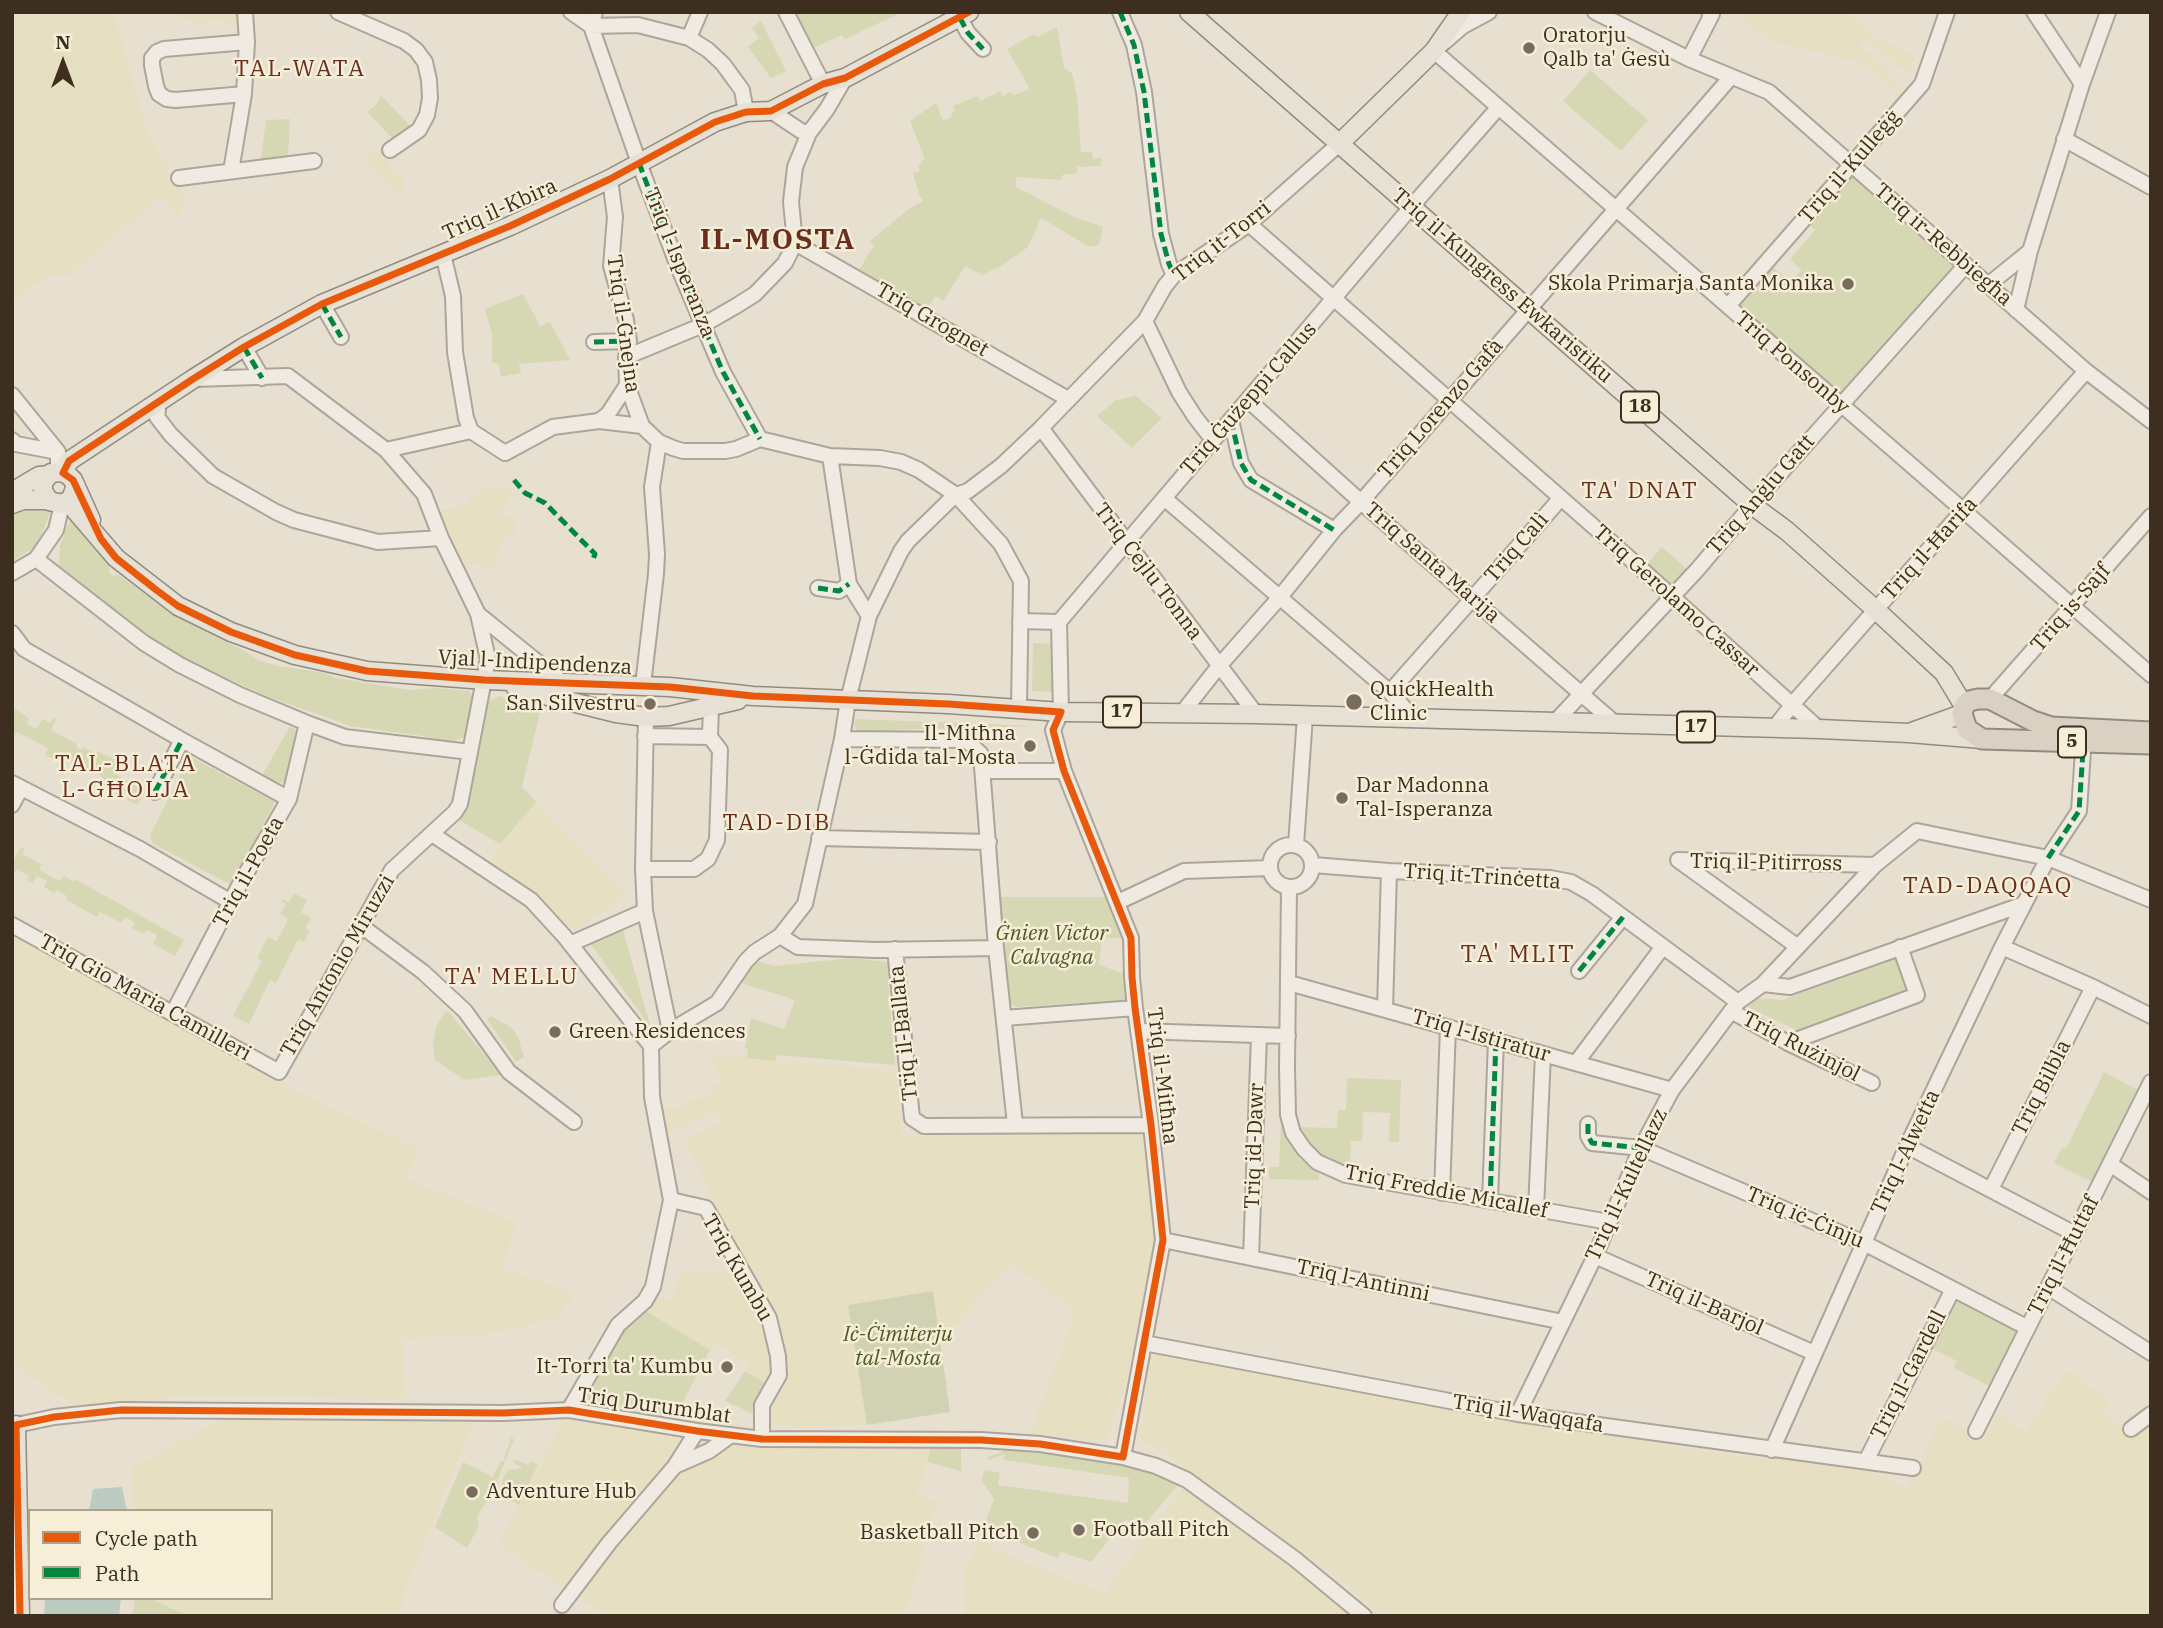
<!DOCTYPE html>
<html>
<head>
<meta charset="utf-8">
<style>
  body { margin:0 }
  #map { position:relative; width:2163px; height:1628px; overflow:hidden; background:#e7e0d1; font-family:"IBM Plex Serif",serif }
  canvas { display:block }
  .frame { position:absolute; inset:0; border:14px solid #3d2e20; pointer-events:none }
  .legend { position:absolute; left:28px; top:1509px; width:245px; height:91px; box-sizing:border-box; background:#f7eed8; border:2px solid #ada18e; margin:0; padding:9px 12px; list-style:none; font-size:21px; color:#3d2e20 }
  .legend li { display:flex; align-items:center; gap:14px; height:35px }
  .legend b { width:35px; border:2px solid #ada18e }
  .north { position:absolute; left:28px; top:28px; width:70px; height:70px; -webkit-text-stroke:5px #f7eed8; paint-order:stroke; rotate:0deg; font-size:19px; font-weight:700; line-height:28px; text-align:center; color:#3d2e20 }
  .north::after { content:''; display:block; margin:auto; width:24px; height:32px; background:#3d2e20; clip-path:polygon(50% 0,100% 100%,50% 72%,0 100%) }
</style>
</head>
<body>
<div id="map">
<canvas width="2163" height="1628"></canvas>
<div class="frame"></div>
<ul class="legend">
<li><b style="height:9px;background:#e8590c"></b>Cycle path</li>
<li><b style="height:9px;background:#00873e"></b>Path</li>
</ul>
<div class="north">N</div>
</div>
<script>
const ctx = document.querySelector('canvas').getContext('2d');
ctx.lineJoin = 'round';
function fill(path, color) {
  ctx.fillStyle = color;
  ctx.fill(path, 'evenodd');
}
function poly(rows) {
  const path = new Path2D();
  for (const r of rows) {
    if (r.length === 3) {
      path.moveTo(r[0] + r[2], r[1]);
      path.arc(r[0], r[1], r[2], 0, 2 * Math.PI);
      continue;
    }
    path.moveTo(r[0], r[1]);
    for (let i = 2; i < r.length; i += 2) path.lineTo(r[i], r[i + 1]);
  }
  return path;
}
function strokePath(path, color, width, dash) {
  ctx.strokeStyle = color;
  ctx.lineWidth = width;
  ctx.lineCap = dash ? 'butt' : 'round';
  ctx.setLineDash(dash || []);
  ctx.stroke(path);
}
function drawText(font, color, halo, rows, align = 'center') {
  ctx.font = font + ' "IBM Plex Serif",serif';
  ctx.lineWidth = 5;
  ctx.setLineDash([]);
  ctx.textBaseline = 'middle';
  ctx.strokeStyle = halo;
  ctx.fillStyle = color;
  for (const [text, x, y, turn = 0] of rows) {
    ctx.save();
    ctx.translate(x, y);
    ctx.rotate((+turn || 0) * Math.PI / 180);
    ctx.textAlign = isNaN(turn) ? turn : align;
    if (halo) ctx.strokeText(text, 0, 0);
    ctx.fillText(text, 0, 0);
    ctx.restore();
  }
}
fill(poly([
  [12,12,113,12,148,132,187,202,178,216,160,198,69,275,53,275,12,299],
  [172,12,237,12,237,25,223,21,193,22],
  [1740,12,1844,12,1873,34,1873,37,1915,55,1909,75,1865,39,1859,45,1888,69,1884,74,1901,89,1898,93,1857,59,1844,59,1829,54,1779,44,1764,34,1743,23,1747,15],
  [384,151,388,156,389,165,404,180,403,192,399,195,361,155],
  [509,485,513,490,499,513,516,519,516,533,504,539,494,566,485,569,479,562,463,563,440,511,464,505,477,490],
  [536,802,626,894,576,931,489,864,500,844],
  [12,933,283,1085,421,1150,403,1178,517,1223,501,1268,538,1281,540,1283,575,1293,559,1317,495,1333,402,1339,406,1399,185,1395,79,1409,12,1363],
  [710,1057,747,1058,897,1070,902,1138,921,1134,1147,1130,1157,1228,1124,1392,1106,1440,1030,1433,1075,1314,1055,1296,1012,1264,955,1325,939,1334,932,1291,848,1305,867,1425,795,1428,765,1418,783,1361,728,1236,704,1176,684,1140,722,1122,715,1111,662,1137,658,1109,682,1107,681,1099,714,1098,713,1086,721,1082],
  [681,1274,742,1274,766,1316,777,1361,771,1386,745,1371,749,1364,715,1343,710,1350,644,1310,653,1296,672,1300],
  [1157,1353,1494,1419,1773,1461,1775,1453,1858,1465,1907,1488,1943,1418,1985,1440,1997,1413,2025,1431,2066,1370,2110,1401,2103,1413,2116,1423,2138,1435,2151,1425,2151,1592,2146,1599,2151,1600,2151,1616,1384,1616,1348,1586,1280,1536,1207,1487,1161,1448,1145,1444,1140,1437,1150,1358],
  [228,1416,474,1421,401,1600,404,1602,396,1616,189,1616,149,1598,271,1598,271,1511,133,1511,132,1468],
  [562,1421,631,1427,685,1437,811,1448,931,1445,917,1496,937,1501,906,1613,913,1616,603,1616,567,1588,528,1566,499,1544],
  [1183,1488,1354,1616,965,1616,964,1567,982,1539,1003,1554,1104,1593]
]), '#e6dfc2');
fill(poly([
  [794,12,896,12,896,15,845,39,842,35,811,49],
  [761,21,786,71,771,78,748,47,759,38,752,28],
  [1057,27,1064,68,1072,73,1077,96,1081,152,1092,152,1093,159,1101,158,1101,166,1077,167,1077,173,1062,175,1062,180,1016,177,1016,187,1074,217,1103,227,1099,245,1090,247,1041,218,1028,247,999,267,982,275,965,266,943,301,935,296,926,311,858,272,874,245,870,241,910,208,923,201,920,197,913,173,920,171,918,164,922,163,921,160,925,159,910,121,936,103,943,121,952,117,951,114,955,111,953,106,978,96,981,101,1000,91,1003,96,1010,92,1014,95,1030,89,1007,49,1034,34,1037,37],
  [1590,70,1648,120,1621,151,1563,101],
  [381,95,410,126,405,134,392,138,367,112,376,105],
  [290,119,288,157,261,159,266,120],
  [1851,175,1955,266,1841,395,1836,392,1741,309,1741,301],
  [1810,225,1815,230,1790,259,1801,270,1790,282,1772,266],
  [523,294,540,326,550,322,570,360,519,364,521,373,501,377,499,365,492,362,492,334,485,309],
  [1136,396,1162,418,1132,448,1097,416,1116,400],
  [36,507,50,512,38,545,12,561,12,510],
  [72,518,88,534,109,565,109,573,114,576,118,574,169,612,246,652,260,661,278,666,325,673,336,678,410,690,433,688,469,691,472,696,471,710,466,733,464,737,449,743,438,742,423,736,351,726,269,697,213,672,169,650,107,606,59,565,60,546,67,526],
  [1662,547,1687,569,1672,588,1647,564],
  [1033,643,1053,644,1052,692,1032,691],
  [499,696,541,708,522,787,536,802,500,844,457,819,468,804,476,750,488,702],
  [12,707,29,718,27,724,36,729,43,719,50,723,53,718,56,720,51,730,77,744,77,748,82,750,83,747,95,753,97,751,119,762,114,773,145,791,138,805,127,800,129,794,108,783,99,774,88,768,85,774,78,770,80,766,59,754,55,760,45,755,48,748,17,732,14,736,12,735],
  [855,719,1039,726,858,731,854,725],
  [290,726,296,730,293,751,286,780,280,783,262,776],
  [193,758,275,802,231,885,152,843,150,835,188,759],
  [21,847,25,848,22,854,41,864,40,870,50,876,60,881,64,876,73,881,75,879,184,940,175,956,153,944,157,935,147,930,144,934,132,928,135,923,125,917,121,923,100,912,97,917,66,900,67,896,56,890,54,893,44,887,47,881,37,876,32,883,27,880,29,876,22,872,17,869,14,874,12,873,12,863],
  [294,893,307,900,301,912,311,918,305,928,310,931,304,942,298,939,276,983,270,980,249,1024,233,1016,262,961,257,958,268,937,277,941,288,919,280,914,286,904,281,901,282,899,289,903],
  [997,897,1106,897,1125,939,1102,937,1099,965,1123,973,1126,1000,1017,1007,1007,1001],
  [622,927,651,1028,590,943],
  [852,958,886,962,891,969,893,982,888,982,895,1065,777,1055,775,1061,747,1058,748,1050,745,1048,751,1018,784,1029,795,1000,735,981,753,960,774,966],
  [1899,958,1911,992,1800,1032,1748,1007,1757,998,1782,1000],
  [445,1012,449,1012,501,1075,465,1080,435,1060,433,1043,436,1027],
  [491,1016,511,1027,518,1037,524,1057,516,1062,487,1019],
  [2104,1072,2138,1090,2092,1182,2054,1163,2062,1147,2066,1149],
  [1347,1078,1401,1080,1399,1142,1389,1142,1390,1113,1363,1112,1362,1141,1351,1141,1350,1169,1309,1149,1302,1140,1298,1127,1337,1128,1338,1110,1346,1110],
  [1281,1120,1300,1159,1319,1172,1319,1180,1269,1179,1269,1167,1279,1167],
  [1954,1298,2019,1331,1991,1387,1954,1368,1957,1361,1929,1347],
  [644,1310,710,1350,683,1402,678,1417,584,1400,591,1390,622,1327],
  [745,1371,771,1386,758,1416,725,1401],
  [511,1438,514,1439,497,1481,496,1488,479,1513,477,1518,479,1526,467,1548,435,1527,463,1462,493,1477,500,1462,503,1462],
  [931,1445,961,1446,961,1471,927,1462],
  [1015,1447,1021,1451,1128,1463,1162,1475,1178,1485,1139,1531,1126,1519,1091,1562,1061,1552,1058,1558,1005,1537,1004,1539,982,1531,994,1499,981,1480,985,1470,1000,1473,998,1485,1128,1503,1129,1478,1003,1460,1005,1454,989,1460,988,1457],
  [514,1459,528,1465,530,1461,538,1464,519,1505,500,1494,503,1478,508,1470,523,1468,513,1462],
  [135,1598,149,1598,189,1616,132,1616]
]), '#d6d7b3');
fill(poly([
  [933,1291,950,1412,867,1425,848,1305]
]), '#d1d1b3');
fill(poly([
  [122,1487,127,1511,89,1511,93,1489],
  [45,1598,121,1598,119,1616,44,1616]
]), '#bcccc2');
const minor = poly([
  [338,12,404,41,416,50,425,62,429,80,430,98,427,115,419,130,390,150],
  [571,12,591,26,639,163,679,269,723,372,760,439],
  [595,12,591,26,638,25,689,38,708,50,723,64,742,90,746,112],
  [786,12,823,84],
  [1120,12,1134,45,1144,92,1161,234,1169,264,1174,275],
  [1489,12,1463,26,1434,51,1964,511,2151,675],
  [1595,12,1689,59,1769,92,2086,371,2151,421],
  [2034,12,2082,84],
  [960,18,968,33,983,49],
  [689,38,700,12],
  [1689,59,1712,14,1709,12],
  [244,94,176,100,167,99,159,94,156,86,152,65,152,58,157,52,164,49,247,42],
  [771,111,801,131,809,133],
  [2064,139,2151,187],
  [231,171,244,94,247,42,245,12],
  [179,178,314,161],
  [610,179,615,217,611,266,626,320,629,341,626,357,627,385,642,426,659,442,673,448,683,451,725,451,736,449,760,439,830,456,880,458,901,462,919,470,956,495,1001,544,1021,581,1019,708],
  [1249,224,1618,548,1819,729],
  [795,243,1068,399],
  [443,254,453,296,455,352,466,418,471,431],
  [1988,285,2030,251],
  [322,304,341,337],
  [1728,306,1922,84,1947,12],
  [2016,310,2030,251,2082,84,2108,12],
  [1145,321,1179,392,1195,417,1213,440],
  [594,342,629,341],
  [244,347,262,378],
  [626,357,703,325,736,306,755,294,785,263,795,243,791,202,795,167,809,133,827,109,845,78],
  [12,395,58,452,58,466,55,473],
  [1248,400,1361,502,1617,725],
  [159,401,157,417,171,435,213,476,276,512,294,520,378,542,441,538],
  [1231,420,1241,463,1251,480,1334,530],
  [599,421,608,414,627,385],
  [1041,428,1256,714],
  [471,431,505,453,553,427,599,421,642,426],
  [12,440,16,444,58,452],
  [386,450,471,431],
  [830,456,849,584,869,616],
  [956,495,968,491,1001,466,1041,428,1145,321,1165,286,1174,275,1249,224,1339,144],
  [1164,498,1390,692,1414,719],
  [36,559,144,643,180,665,240,695,307,723,345,737,470,752],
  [12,573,36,559,56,530,62,504],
  [818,588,839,591,849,584],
  [478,614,562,682],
  [1020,621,1059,622],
  [12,633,24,649,182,740,289,799],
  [643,685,656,574,657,554,652,487,659,442],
  [1390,692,1561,498],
  [1990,699,2151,516],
  [1182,713,1219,666,1280,597,1334,530,1361,502,1731,77],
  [646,717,643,869,645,911,670,1031],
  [1555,722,1697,570,1752,505,1965,266],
  [1774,728,1797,699,2086,371],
  [645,736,710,737],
  [842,739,966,740,981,754,996,948,1015,1124],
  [983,771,1064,771],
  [12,783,140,849,231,902],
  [155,792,182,740],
  [12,805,21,788],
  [432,834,531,900,564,936,651,1046],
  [819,838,989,842],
  [1291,866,21],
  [1296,845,1305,716],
  [1313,865,1389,871,1550,878,1571,882,1592,894,1738,1002],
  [643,869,694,869,708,859,717,840,720,750,710,737,711,705],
  [1289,887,1287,1068,1288,1115,1293,1133,1304,1149,1317,1162,1346,1175,1609,1222],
  [1118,902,1184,871,1270,868],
  [12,925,279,1072,392,870,455,812,460,804,488,659,478,614,441,538,424,494,386,450,288,376,193,379],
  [360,925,423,972,465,1011,509,1072,574,1122],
  [780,936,798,947,876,950,996,948],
  [570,944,645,911],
  [1798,947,1678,860,1875,865],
  [2002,947,2093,987,2151,1016],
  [895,949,912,1118,924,1126,1151,1125],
  [1579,971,1623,917],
  [1289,983,1672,1090],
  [1763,984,1790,987,2024,904],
  [1385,1009,1389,871],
  [1731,1011,1788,1043,1872,1083],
  [173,1013,240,884,289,799,307,723],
  [1004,1018,1135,1008],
  [1138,1031,1288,1036],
  [1788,1043,1917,995,1900,947],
  [1576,1063,1662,948],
  [1588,1124,1588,1136,1592,1143,1641,1148,1864,1243,2028,1328],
  [1907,1146,2075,1234],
  [2110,1164,2151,1192],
  [1991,1189,2093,987],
  [1442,1193,1448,1027],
  [671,1200,706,1208,769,1318,778,1356,779,1375,762,1405,762,1439],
  [1490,1201,1496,1040],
  [1536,1209,1543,1054],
  [1163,1240,1563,1322],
  [1595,1256,1814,1353],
  [1251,1258,1259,1035],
  [2048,1287,2151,1353],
  [1144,1343,1518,1414,1913,1468],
  [569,1410,618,1325,645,1301,653,1287,671,1200,652,1097,651,1046,670,1031,717,1003,746,961,755,952,780,936,805,904,842,739,848,700,869,616,901,551,908,541,951,499],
  [1518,1414,1595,1256,1641,1148,1672,1090,1738,1002,1763,984,1875,865,1917,831,2048,858,2151,900],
  [12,1426,54,1417,121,1410,503,1413,569,1410,697,1431,762,1439,981,1440,1040,1444,1123,1457,1156,1466,1187,1480,1295,1559,1364,1616],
  [2131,1429,2151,1414],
  [1976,1431,2151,1082],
  [1772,1450,1907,1146,2002,947,2048,858,2079,811,2083,751],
  [1123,1457,1163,1240,1151,1125,1135,1008,1132,977,1131,938,1064,771,1053,730,1061,712,1059,622,1412,206,1498,108],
  [1866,1461,1953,1289],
  [677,1465,709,1451,731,1435],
  [562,1605,609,1543,675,1466,697,1431]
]);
const major = poly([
  [1189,12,1752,505,1787,531,1876,610,1944,673,1964,706],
  [1339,144,1434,51,1461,12],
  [63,473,69,461,193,379,244,347,322,304,510,226,610,179,715,122,746,112,771,111,823,84,845,78,969,12],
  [75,488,71,499,62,504,49,501,43,491,43,482,51,473,60,472,67,474,73,480,91,520],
  [12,492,39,476,49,475],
  [68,502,116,558,178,606,231,632,295,655,367,671,485,680,670,687,753,696,948,704,1061,712,1256,714,1819,729,1909,733,1982,739],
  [12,504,23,500,47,500],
  [516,688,616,713,646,717,669,716,738,700],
  [1912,732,1962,714],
  [16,1425,20,1616]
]);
const highway = poly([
  [2151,732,2051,727,2033,721,1990,699,1978,699,1969,701,1964,706,1962,714,1967,729,1982,739,2151,744]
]);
strokePath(minor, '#ada599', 18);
strokePath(major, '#928b80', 21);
strokePath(highway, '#928b80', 23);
strokePath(minor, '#efebe3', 14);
strokePath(major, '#e6e1d4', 18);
strokePath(highway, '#dad1c2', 19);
strokePath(poly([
  [1120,12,1134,45,1144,92,1161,234,1169,264,1174,275],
  [960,18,968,33,983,49],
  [639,163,679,269,723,372,760,439],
  [322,304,341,337],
  [594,342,629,341],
  [244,347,262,378],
  [1231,420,1241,463,1251,480,1334,530],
  [514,480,525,493,545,503,595,554,592,562],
  [818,588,839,591,849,584],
  [155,792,182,740],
  [2048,858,2079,811,2083,751],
  [1579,971,1623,917],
  [1588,1124,1588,1136,1592,1143,1641,1148],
  [1490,1201,1496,1040]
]), '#00873e', 5, [10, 5]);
strokePath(poly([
  [20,1616,16,1425,54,1417,121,1410,503,1413,569,1410,697,1431,762,1439,981,1440,1040,1444,1123,1457,1163,1240,1151,1125,1135,1008,1132,977,1131,938,1064,771,1053,730,1061,712,948,704,753,696,670,687,485,680,367,671,295,655,231,632,178,606,155,589,116,558,101,539,73,480,63,473,69,461,193,379,244,347,322,304,510,226,610,179,715,122,746,112,771,111,823,84,845,78,969,12]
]), '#e8590c', 7);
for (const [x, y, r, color] of [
  [1529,48,7,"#786c5e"],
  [1848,284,7,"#786c5e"],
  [1354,702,9,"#786c5e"],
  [650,704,7,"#786c5e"],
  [1030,746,7,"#786c5e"],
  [1342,798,7,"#786c5e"],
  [555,1032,7,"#786c5e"],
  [727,1367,7,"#786c5e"],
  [472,1492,7,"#786c5e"],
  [1079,1530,7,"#786c5e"],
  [1033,1533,7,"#786c5e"]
]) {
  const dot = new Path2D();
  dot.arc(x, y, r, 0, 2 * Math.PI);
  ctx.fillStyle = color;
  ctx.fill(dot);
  strokePath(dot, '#f7eed8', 2.5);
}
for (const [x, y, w] of [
  [1640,407,38],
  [1122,712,38],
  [1696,727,38],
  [2072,742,28]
]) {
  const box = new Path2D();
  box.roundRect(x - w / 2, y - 15.5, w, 31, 5);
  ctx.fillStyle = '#f7eed8';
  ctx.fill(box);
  strokePath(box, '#3d2e20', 2);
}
drawText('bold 19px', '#3d2e20', null, [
  ["18",1640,407],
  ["17",1122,712],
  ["17",1696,727],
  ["5",2072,742]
]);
drawText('21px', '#3d2e20', '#f7eed8', [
  ["Oratorju",1543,36],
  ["Qalb ta' Ġesù",1543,60],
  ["Skola Primarja Santa Monika",1834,284,"right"],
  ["QuickHealth",1370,690],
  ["Clinic",1370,714],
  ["San Silvestru",636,704,"right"],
  ["Il-Mitħna",1016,734,"right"],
  ["l-Ġdida tal-Mosta",1016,758,"right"],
  ["Dar Madonna",1356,786],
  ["Tal-Isperanza",1356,810],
  ["Green Residences",569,1032],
  ["It-Torri ta' Kumbu",713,1367,"right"],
  ["Adventure Hub",486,1492],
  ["Football Pitch",1093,1530],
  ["Basketball Pitch",1019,1533,"right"]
], 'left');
drawText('21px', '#3d2e20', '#f7eed8', [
  ["Triq il-Kulleġġ",1850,167,-49],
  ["Triq il-Kbira",500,210,-24],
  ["Triq it-Torri",1222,242,-38],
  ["Triq ir-Rebbiegħa",1943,245,41],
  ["Triq l-Isperanza",679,263,68],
  ["Triq il-Kungress Ewkaristiku",1502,286,41],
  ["Triq Grognet",932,320,30],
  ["Triq il-Ġnejna",623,324,82],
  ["Triq Ponsonby",1792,363,41],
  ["Triq Ġużeppi Callus",1249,399,-49],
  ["Triq Lorenzo Gafà",1441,409,-49],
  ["Triq Anġlu Gatt",1761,495,-49],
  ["Triq Calì",1517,548,-49],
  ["Triq il-Ħarifa",1930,549,-48],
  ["Triq Santa Marija",1432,563,41],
  ["Triq Ċejlu Tonna",1148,572,53],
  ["Triq Gerolamo Cassar",1676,601,42],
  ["Triq is-Sajf",2071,608,-49],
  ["Vjal l-Indipendenza",535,663,3],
  ["Triq il-Pitirross",1766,863,1],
  ["Triq il-Poeta",249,872,-61],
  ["Triq it-Trinċetta",1482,877,4],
  ["Triq Antonio Miruzzi",338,966,-60],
  ["Triq Gio Maria Camilleri",145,998,29],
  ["Triq il-Ballata",904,1033,-96],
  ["Triq l-Istiratur",1481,1036,16],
  ["Triq Rużinjol",1801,1047,27],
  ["Triq il-Mitħna",1162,1076,83],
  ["Triq Bilbla",2042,1088,-63],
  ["Triq id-Dawr",1255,1146,-88],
  ["Triq l-Alwetta",1906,1152,-65],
  ["Triq il-Kultellazz",1627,1185,-65],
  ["Triq Freddie Micallef",1446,1192,11],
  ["Triq iċ-Ċinju",1805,1218,23],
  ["Triq il-Ħuttaf",2064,1256,-63],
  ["Triq Kumbu",737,1268,60],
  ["Triq l-Antinni",1363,1281,12],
  ["Triq il-Barjol",1704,1304,24],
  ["Triq il-Gardell",1909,1375,-63],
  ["Triq Durumblat",654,1406,8],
  ["Triq il-Waqqafa",1528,1414,9]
]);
drawText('italic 21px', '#4d5a26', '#f7eed8', [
  ["Ġnien Victor",1052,934],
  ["Calvagna",1052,958],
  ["Iċ-Ċimiterju",898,1335],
  ["tal-Mosta",898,1359]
]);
ctx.letterSpacing = '2px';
drawText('23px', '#6b2e1e', '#f7eed8', [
  ["TAL-WATA",300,69],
  ["TA' DNAT",1640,491],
  ["TAL-BLATA",126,764],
  ["L-GĦOLJA",126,790],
  ["TAD-DIB",777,823],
  ["TAD-DAQQAQ",1988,886],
  ["TA' MELLU",512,977]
]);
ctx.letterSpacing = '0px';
ctx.letterSpacing = '2px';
drawText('24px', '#6b2e1e', '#f7eed8', [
  ["TA' MLIT",1518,955]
]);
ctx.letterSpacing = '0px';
ctx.letterSpacing = '2px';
drawText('bold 28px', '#6b2e1e', '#f7eed8', [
  ["IL-MOSTA",778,241]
]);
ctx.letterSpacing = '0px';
</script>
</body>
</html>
